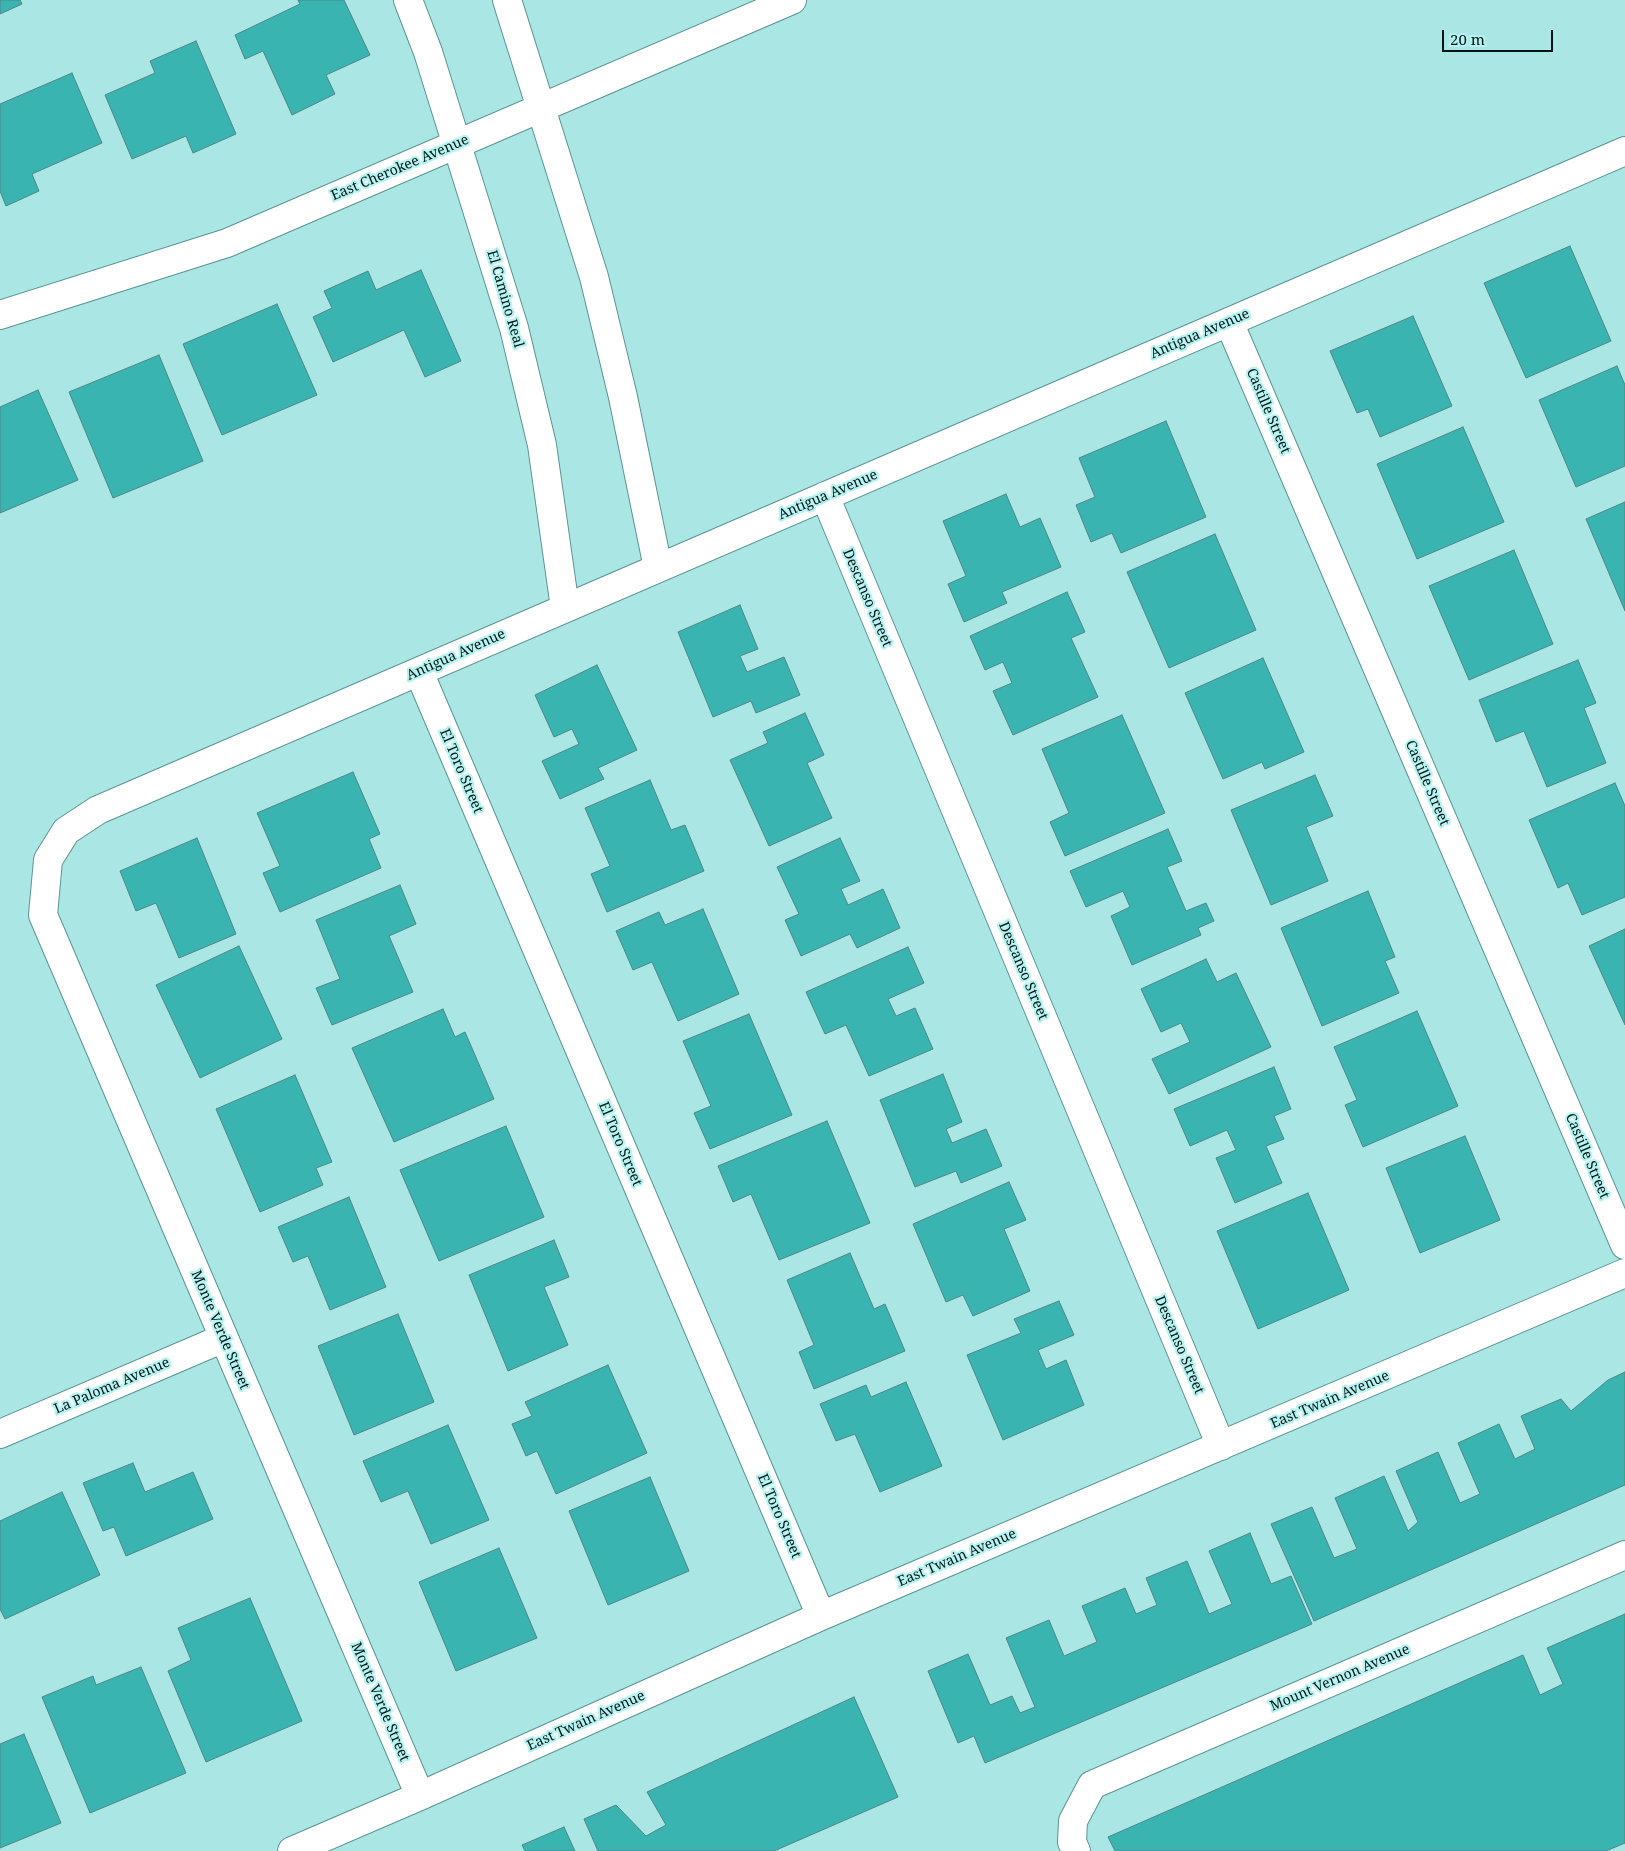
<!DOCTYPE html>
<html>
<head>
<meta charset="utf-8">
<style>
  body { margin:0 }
  #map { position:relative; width:1625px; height:1851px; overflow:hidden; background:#aae6e4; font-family:"Noto Serif",serif }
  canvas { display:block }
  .scale { position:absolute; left:1442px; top:30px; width:111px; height:22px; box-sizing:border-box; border:2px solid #001515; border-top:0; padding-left:6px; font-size:15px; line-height:18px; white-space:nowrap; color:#001515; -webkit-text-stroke:4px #b7f4f1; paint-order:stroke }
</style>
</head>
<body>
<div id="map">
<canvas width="1625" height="1851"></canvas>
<div class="scale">20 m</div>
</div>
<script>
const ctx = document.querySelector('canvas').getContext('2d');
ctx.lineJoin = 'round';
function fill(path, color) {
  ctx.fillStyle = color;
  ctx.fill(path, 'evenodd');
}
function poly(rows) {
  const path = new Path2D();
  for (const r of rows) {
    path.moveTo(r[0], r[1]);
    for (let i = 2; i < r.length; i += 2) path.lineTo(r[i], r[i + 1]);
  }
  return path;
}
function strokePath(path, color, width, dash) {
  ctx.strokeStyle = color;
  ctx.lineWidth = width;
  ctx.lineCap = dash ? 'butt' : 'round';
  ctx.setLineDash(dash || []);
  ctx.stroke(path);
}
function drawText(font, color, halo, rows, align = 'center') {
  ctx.font = font + ' "Noto Serif",serif';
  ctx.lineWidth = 4.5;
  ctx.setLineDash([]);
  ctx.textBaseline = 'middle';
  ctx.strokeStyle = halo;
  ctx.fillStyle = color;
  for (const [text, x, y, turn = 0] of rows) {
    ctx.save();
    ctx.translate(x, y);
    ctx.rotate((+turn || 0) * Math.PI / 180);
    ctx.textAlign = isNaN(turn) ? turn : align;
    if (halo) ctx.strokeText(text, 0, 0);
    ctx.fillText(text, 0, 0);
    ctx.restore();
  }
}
const building = poly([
  [0,0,20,0,22,4,0,14,0,0],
  [298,0,344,0,370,55,326,75,335,94,292,115,263,51,245,59,235,35,300,4,298,0],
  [196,41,236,134,193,153,186,136,132,159,105,95,155,73,150,61,196,41],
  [72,73,102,143,32,174,39,191,6,206,0,191,0,104,72,73],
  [1570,246,1611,341,1526,378,1484,283,1570,246],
  [421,270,461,361,425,377,404,330,333,362,313,317,332,308,324,291,368,271,376,290,421,270],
  [277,304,317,395,222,435,183,344,277,304],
  [1413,316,1452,406,1380,437,1368,409,1357,413,1330,351,1413,316],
  [159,355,203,461,113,498,69,392,159,355],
  [1617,366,1625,385,1625,466,1576,487,1539,400,1617,366],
  [38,390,78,480,0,513,0,407,38,390],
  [1166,421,1206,517,1121,553,1112,533,1091,542,1076,505,1095,497,1079,458,1166,421],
  [1463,427,1504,522,1417,559,1377,464,1463,427],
  [1006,494,1020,527,1040,518,1061,567,1002,592,1007,603,964,622,948,584,966,576,943,521,1006,494],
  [1625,502,1625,611,1586,519,1625,502],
  [1215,534,1256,630,1169,668,1127,572,1215,534],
  [1514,550,1553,644,1469,680,1429,586,1514,550],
  [1067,592,1085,632,1071,638,1098,697,1013,735,993,691,1012,683,1003,662,985,670,970,636,1067,592],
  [740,605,758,649,740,656,747,672,784,657,800,695,756,713,751,701,713,717,678,632,740,605],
  [1263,658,1304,752,1265,769,1262,762,1223,779,1185,693,1263,658],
  [1578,660,1596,703,1584,708,1606,763,1547,787,1524,731,1496,742,1479,700,1578,660],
  [597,665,637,750,598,768,604,779,560,799,542,761,579,744,572,729,554,737,535,695,597,665],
  [805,713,824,755,807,763,832,818,769,846,730,760,768,743,763,732,805,713],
  [1122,715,1165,813,1065,856,1050,822,1069,813,1042,749,1122,715],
  [353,772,380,834,369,839,381,868,280,912,263,873,280,866,257,813,353,772],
  [1315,775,1333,816,1306,827,1328,881,1271,905,1231,810,1315,775],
  [650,780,671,830,685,825,704,871,607,912,591,874,610,866,585,808,650,780],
  [1615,783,1625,806,1625,897,1582,915,1568,883,1558,888,1529,820,1615,783],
  [1168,829,1182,861,1167,867,1186,911,1206,903,1214,921,1198,928,1201,935,1132,965,1111,916,1130,907,1123,891,1086,907,1070,871,1168,829],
  [197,838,236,934,179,958,156,903,136,911,120,871,197,838],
  [840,838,860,881,841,889,848,905,883,889,900,928,857,948,850,934,801,956,785,920,799,914,777,867,840,838],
  [400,885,416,924,389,936,413,992,332,1025,316,988,340,979,316,920,400,885],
  [1368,891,1395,957,1385,961,1399,993,1322,1026,1281,928,1368,891],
  [703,909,739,994,678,1021,652,962,633,970,616,931,659,912,665,925,703,909],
  [1625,929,1625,1025,1589,946,1625,929],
  [239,946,282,1039,200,1078,156,985,239,946],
  [908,947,924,983,888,999,896,1016,915,1008,933,1049,869,1076,846,1025,825,1034,806,992,908,947],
  [1206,959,1217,982,1236,973,1271,1047,1169,1094,1152,1059,1190,1042,1181,1023,1161,1032,1141,989,1206,959],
  [443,1009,455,1037,465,1032,494,1099,394,1142,352,1048,443,1009],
  [1417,1011,1458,1106,1363,1147,1345,1105,1357,1100,1334,1047,1417,1011],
  [749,1014,792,1115,710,1149,694,1113,711,1106,683,1041,749,1014],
  [1274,1067,1291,1109,1274,1116,1284,1139,1266,1146,1282,1183,1235,1203,1216,1158,1236,1150,1227,1130,1190,1146,1174,1109,1274,1067],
  [943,1074,962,1122,946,1129,952,1143,986,1129,1002,1166,961,1183,956,1171,915,1187,880,1100,943,1074],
  [295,1075,332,1162,316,1168,323,1185,260,1212,216,1109,295,1075],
  [827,1121,870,1223,779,1260,751,1194,733,1202,718,1166,827,1121],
  [506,1126,544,1217,439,1261,400,1170,506,1126],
  [1465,1136,1500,1220,1420,1253,1386,1168,1465,1136],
  [1009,1182,1026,1220,1004,1229,1030,1291,973,1316,963,1295,946,1302,913,1224,1009,1182],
  [1308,1193,1349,1290,1258,1329,1217,1231,1308,1193],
  [349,1197,386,1287,330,1310,308,1256,293,1262,278,1227,349,1197],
  [554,1240,569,1277,544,1287,568,1345,508,1371,469,1275,554,1240],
  [850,1253,874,1309,885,1304,905,1351,814,1389,799,1352,814,1345,787,1280,850,1253],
  [1059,1301,1074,1335,1038,1350,1046,1369,1066,1360,1084,1405,1003,1440,967,1355,1021,1333,1014,1319,1059,1301],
  [398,1314,434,1402,354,1435,318,1346,398,1314],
  [608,1365,647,1453,556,1494,537,1451,526,1456,512,1424,532,1416,525,1402,608,1365],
  [1625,1372,1625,1485,1314,1621,1271,1524,1312,1507,1334,1558,1357,1549,1335,1498,1384,1476,1408,1531,1418,1522,1396,1471,1438,1452,1460,1503,1480,1494,1458,1443,1499,1424,1515,1459,1535,1449,1521,1416,1561,1399,1571,1411,1608,1380,1625,1372],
  [906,1382,942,1466,880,1492,855,1434,836,1441,820,1404,866,1385,871,1397,906,1382],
  [448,1425,489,1520,431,1544,408,1491,381,1502,363,1461,448,1425],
  [133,1463,145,1492,193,1472,213,1519,126,1556,114,1527,103,1531,83,1483,133,1463],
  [650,1477,689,1571,608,1605,569,1511,650,1477],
  [62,1492,100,1575,5,1619,0,1609,0,1521,62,1492],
  [1250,1533,1271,1584,1291,1576,1312,1624,985,1763,974,1736,958,1743,928,1671,968,1654,990,1705,1012,1696,1020,1713,1035,1707,1006,1638,1049,1620,1064,1656,1097,1642,1082,1606,1125,1588,1136,1614,1157,1605,1146,1578,1187,1561,1209,1614,1232,1604,1209,1551,1250,1533],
  [499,1548,537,1638,456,1671,419,1582,499,1548],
  [250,1598,302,1721,206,1762,168,1671,191,1660,178,1628,250,1598],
  [1625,1614,1625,1843,1606,1851,1115,1851,1108,1837,1523,1655,1540,1695,1563,1684,1547,1648,1625,1614],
  [141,1667,186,1773,90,1813,42,1697,93,1676,96,1685,141,1667],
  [854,1697,898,1797,774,1851,598,1851,584,1819,616,1805,646,1836,666,1825,647,1792,854,1697],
  [24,1734,61,1823,0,1848,0,1744,24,1734],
  [564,1827,575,1851,525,1851,522,1845,564,1827]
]);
fill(building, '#3ab4b1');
strokePath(building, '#4d8785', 1);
const minor = poly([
  [408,0,428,52,514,328,542,445,565,608],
  [507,0,594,277,623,397,658,568],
  [0,315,227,243,792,0],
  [1229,322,1625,1245],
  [825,496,1221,1446],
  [419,672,821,1616],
  [0,1434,224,1338],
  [420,1796,43,915,48,860,66,831,98,810,1625,151],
  [292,1851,420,1796,821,1616,1625,1273],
  [1076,1851,1072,1842,1073,1821,1092,1785,1625,1555]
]);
strokePath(minor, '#5a9492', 30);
strokePath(minor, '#fff', 28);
drawText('14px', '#001515', '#b7f4f1', [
  ["East Cherokee Avenue",400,168,-23],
  ["El Camino Real",505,299,74],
  ["Antigua Avenue",1200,334,-23],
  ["Castille Street",1268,411,67],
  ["Antigua Avenue",828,495,-23],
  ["Descanso Street",867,598,67],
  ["Antigua Avenue",456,655,-24],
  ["El Toro Street",461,771,67],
  ["Castille Street",1427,783,67],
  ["Descanso Street",1023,971,67],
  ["El Toro Street",620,1144,67],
  ["Castille Street",1587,1156,67],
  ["Monte Verde Street",220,1330,67],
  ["Descanso Street",1179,1345,67],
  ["La Paloma Avenue",112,1386,-23],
  ["East Twain Avenue",1330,1400,-23],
  ["El Toro Street",779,1516,67],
  ["East Twain Avenue",957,1558,-23],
  ["Mount Vernon Avenue",1340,1678,-23],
  ["Monte Verde Street",380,1702,67],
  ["East Twain Avenue",586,1721,-24]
]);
</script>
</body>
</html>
